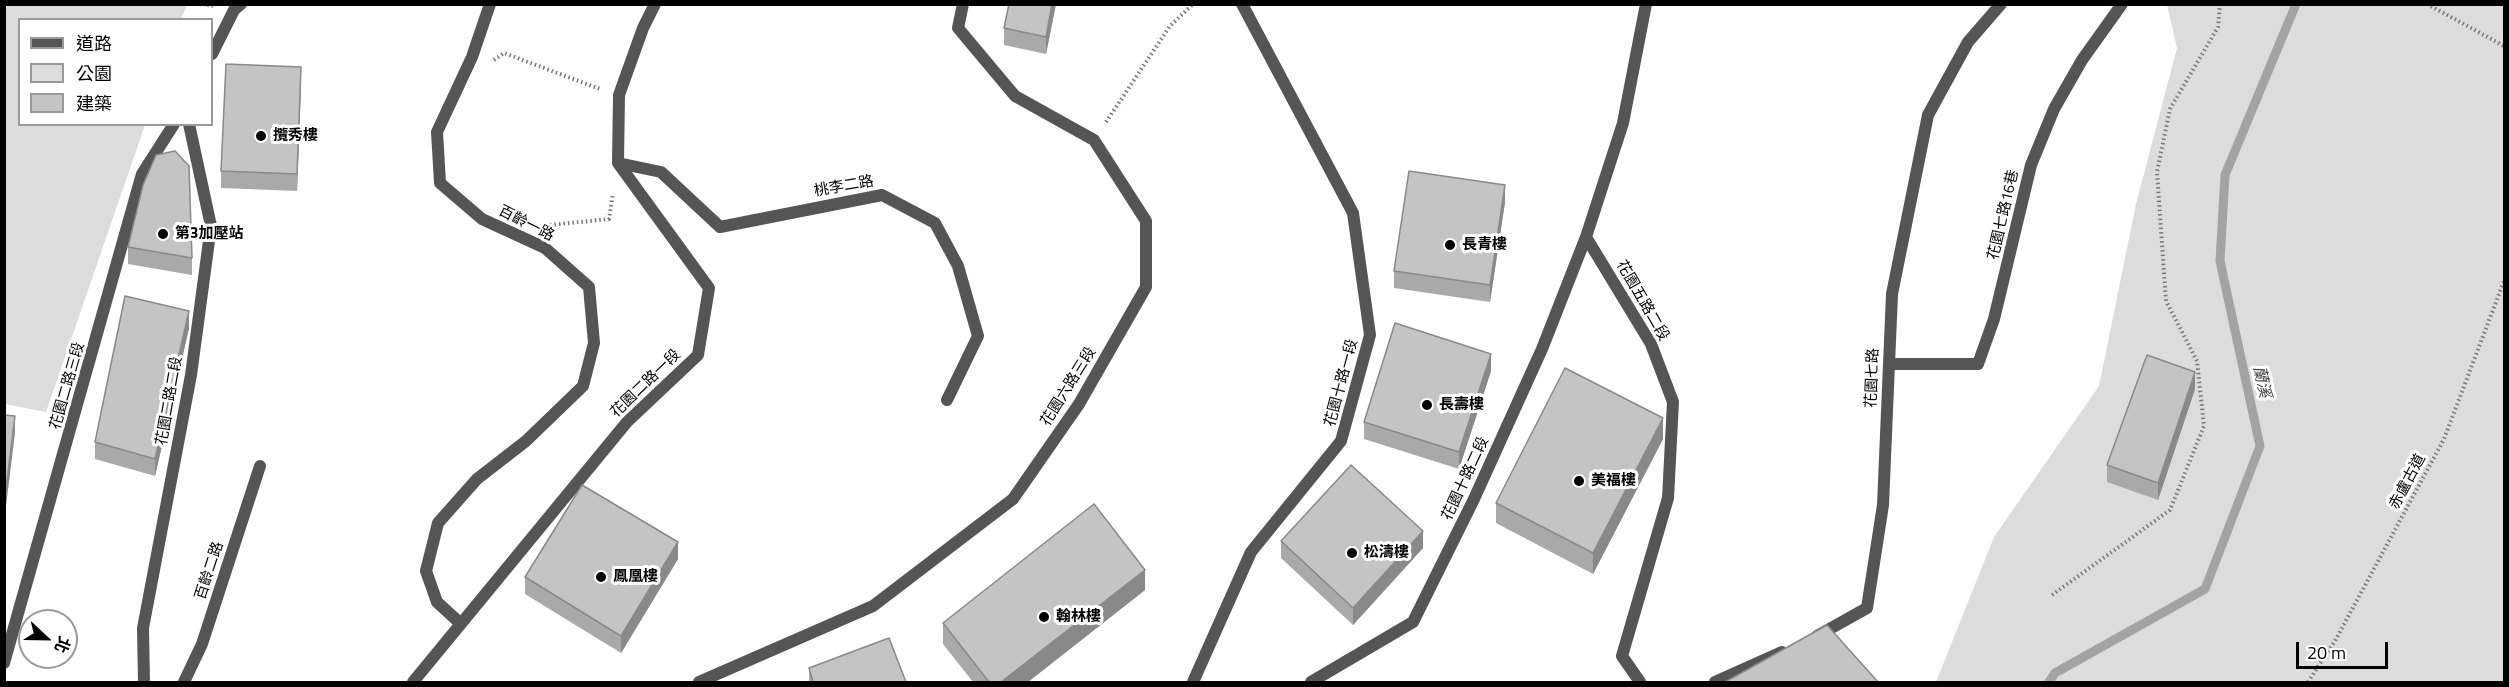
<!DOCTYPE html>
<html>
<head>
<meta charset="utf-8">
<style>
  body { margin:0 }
  #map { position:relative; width:2509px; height:687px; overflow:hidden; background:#fff; font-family:"Titillium Web","Noto Sans TC",sans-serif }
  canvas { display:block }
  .frame { position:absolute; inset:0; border:6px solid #000; pointer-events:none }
  .legend { position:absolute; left:18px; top:18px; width:195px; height:108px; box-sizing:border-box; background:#fff; border:2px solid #999; margin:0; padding:8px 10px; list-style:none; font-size:18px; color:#000 }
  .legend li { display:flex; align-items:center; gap:12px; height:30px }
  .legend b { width:30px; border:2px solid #999 }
  .north { position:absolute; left:18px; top:609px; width:60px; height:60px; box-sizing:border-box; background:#fff; border:2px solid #999; border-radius:50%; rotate:112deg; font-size:16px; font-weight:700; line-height:24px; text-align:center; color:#000 }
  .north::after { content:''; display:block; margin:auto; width:21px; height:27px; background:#000; clip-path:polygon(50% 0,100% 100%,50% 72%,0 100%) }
  .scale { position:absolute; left:2296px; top:642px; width:92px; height:27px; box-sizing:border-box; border:3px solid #000; border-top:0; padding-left:8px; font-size:18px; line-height:21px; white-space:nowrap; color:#000; -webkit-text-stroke:4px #fff; paint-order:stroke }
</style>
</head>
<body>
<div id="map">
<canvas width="2509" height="687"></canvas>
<div class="frame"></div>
<ul class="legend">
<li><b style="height:8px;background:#555"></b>道路</li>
<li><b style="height:16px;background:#dcdcdc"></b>公園</li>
<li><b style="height:16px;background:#c4c4c4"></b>建築</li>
</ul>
<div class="north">北</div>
<div class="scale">20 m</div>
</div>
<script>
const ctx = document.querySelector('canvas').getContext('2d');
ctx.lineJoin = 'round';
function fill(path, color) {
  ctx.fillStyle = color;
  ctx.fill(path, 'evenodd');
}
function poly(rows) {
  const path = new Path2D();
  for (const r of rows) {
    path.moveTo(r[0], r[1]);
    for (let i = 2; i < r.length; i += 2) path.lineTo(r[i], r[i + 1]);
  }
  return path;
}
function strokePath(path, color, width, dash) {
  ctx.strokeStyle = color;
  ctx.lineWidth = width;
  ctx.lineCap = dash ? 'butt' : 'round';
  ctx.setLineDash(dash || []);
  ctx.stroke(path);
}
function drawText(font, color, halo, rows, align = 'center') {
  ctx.font = font + ' "Titillium Web","Noto Sans TC",sans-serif';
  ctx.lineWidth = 6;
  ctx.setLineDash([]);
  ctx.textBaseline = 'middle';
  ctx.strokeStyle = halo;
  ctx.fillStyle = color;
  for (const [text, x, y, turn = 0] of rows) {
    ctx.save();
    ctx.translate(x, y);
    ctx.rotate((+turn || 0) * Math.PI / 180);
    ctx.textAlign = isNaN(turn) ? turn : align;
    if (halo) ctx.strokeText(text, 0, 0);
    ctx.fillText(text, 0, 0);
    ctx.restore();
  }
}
fill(poly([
  [5,4,187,5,181,19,20,20,20,124,145,125,46,412,5,404],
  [2167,5,2504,5,2504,682,1936,682,1994,537,2099,386,2136,204,2177,48]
]), '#dcdcdc');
strokePath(poly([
  [2049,682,2055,673,2205,589,2260,446,2220,261,2225,175,2296,4]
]), '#a3a3a3', 9);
strokePath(poly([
  [203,4,213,6],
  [2427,4,2504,46],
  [494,60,504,53,600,89],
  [1106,122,1170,26,1193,4],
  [550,225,609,219,613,193],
  [2052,595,2170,510,2204,426,2197,361,2166,301,2157,172,2170,109,2218,27,2220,4],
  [2308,682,2335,641,2444,439,2504,281]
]), '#777', 4, [1.5, 3]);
strokePath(poly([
  [212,54,234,10,241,4],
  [618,163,661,172,720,227,882,195,935,223,958,266,978,336,947,400],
  [1889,364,1978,364,1994,319,2031,165,2054,109,2082,60,2122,4],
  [461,624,437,602,426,571,438,523,477,479,526,441,583,386,594,343,589,287,545,248,482,219,440,183,437,132,472,57,490,4],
  [1817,636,1867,608,1883,505,1892,294,1928,115,1968,42,2001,4],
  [4,663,142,174,174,124],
  [144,682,143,628,191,375,211,226,189,124],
  [184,682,202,644,260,466],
  [413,682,627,422,698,355,709,288,618,163,619,95,643,28,655,4],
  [699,682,873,606,1013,499,1079,404,1146,287,1146,221,1094,140,1015,96,958,28,963,4],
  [1193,682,1251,552,1341,441,1370,335,1353,213,1242,4],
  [1311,682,1413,622,1474,499,1542,349,1586,237],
  [1640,682,1622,656,1668,498,1673,402,1651,344,1586,237,1623,123,1646,4],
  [1715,682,1782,652]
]), '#555', 12);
fill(poly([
  [1009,4,1056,4,1046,54,1004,45,1004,28],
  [301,84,297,191,221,188,221,171],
  [1505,202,1490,302,1394,288,1394,271],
  [128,247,192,258,192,275,128,264],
  [189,328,155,476,95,459,95,442],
  [1491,371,1459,469,1364,439,1364,422],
  [2195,389,2158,500,2107,482,2107,465],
  [1663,439,1593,574,1496,523,1496,503],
  [1281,541,1423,548,1353,625,1281,558],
  [678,559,621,653,525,594,525,577],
  [1145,590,1028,682,973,682,943,644,943,623],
  [809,668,906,682,809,682]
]), '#a9a9a9');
fill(poly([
  [1052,4,1056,4,1046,54,1046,37],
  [301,67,301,84,297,191,297,174],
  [1505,185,1505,202,1490,302,1490,285],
  [189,311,189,328,155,476,155,459],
  [1491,354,1491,371,1459,469,1459,452],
  [2195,372,2195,389,2158,500,2158,483],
  [15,416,15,433,4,522,4,505],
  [1663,418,1663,439,1593,574,1593,553],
  [1423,531,1423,548,1353,625,1353,608],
  [678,542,678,559,621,653,621,636],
  [1145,570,1145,590,1028,682,1001,682]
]), '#898989');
const building = poly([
  [1009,4,1052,4,1046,37,1004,28,1009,4],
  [226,64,301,67,297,174,221,171,226,64],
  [175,151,189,166,192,258,128,247,143,185,156,155,175,151],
  [1409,171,1505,185,1490,285,1394,271,1409,171],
  [125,296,189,311,155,459,95,442,125,296],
  [1395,323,1491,354,1459,452,1364,422,1395,323],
  [2147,355,2195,372,2158,483,2107,465,2147,355],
  [1565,368,1663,418,1593,553,1496,503,1565,368],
  [4,415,15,416,4,505,4,415],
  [1351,465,1423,531,1353,608,1281,541,1351,465],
  [582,485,678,542,621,636,525,577,582,485],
  [1094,504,1145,570,1001,682,989,682,943,623,1094,504],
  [1827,625,1878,682,1725,682,1827,625],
  [889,638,906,682,813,682,809,668,889,638]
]);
fill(building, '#c4c4c4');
strokePath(building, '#898989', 1.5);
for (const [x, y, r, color] of [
  [261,136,6,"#000"],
  [163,234,6,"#000"],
  [1450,245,6,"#000"],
  [1427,405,6,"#000"],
  [1579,481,6,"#000"],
  [1352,553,6,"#000"],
  [601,577,6,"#000"],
  [1044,617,6,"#000"]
]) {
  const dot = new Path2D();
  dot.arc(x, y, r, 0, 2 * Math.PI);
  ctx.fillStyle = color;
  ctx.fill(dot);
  strokePath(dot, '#fff', 2);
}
drawText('bold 15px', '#000', '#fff', [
  ["攬秀樓",273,136],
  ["第3加壓站",175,234],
  ["長青樓",1462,245],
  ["長壽樓",1439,405],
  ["美福樓",1591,481],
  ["松濤樓",1364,553],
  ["鳳凰樓",613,577],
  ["翰林樓",1056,617]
], 'left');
drawText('15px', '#000', '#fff', [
  ["桃李二路",844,187,-10],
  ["花園七路16巷",2004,215,-77],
  ["百齡一路",526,224,27],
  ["花園五路二段",1642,301,60],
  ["花園七路",1873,378,-88],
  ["花園十路一段",1342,383,-75],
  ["花園二路一段",646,384,-44],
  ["花園二路三段",68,386,-74],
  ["花園六路三段",1069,387,-58],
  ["花園二路二段",170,401,-80],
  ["花園十路二段",1466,479,-65],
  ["赤盧古道",2408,482,-62],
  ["百齡二路",210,571,-72]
]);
drawText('italic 16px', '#444', '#fff', [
  ["蘭溪",2261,382,78]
]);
</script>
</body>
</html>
